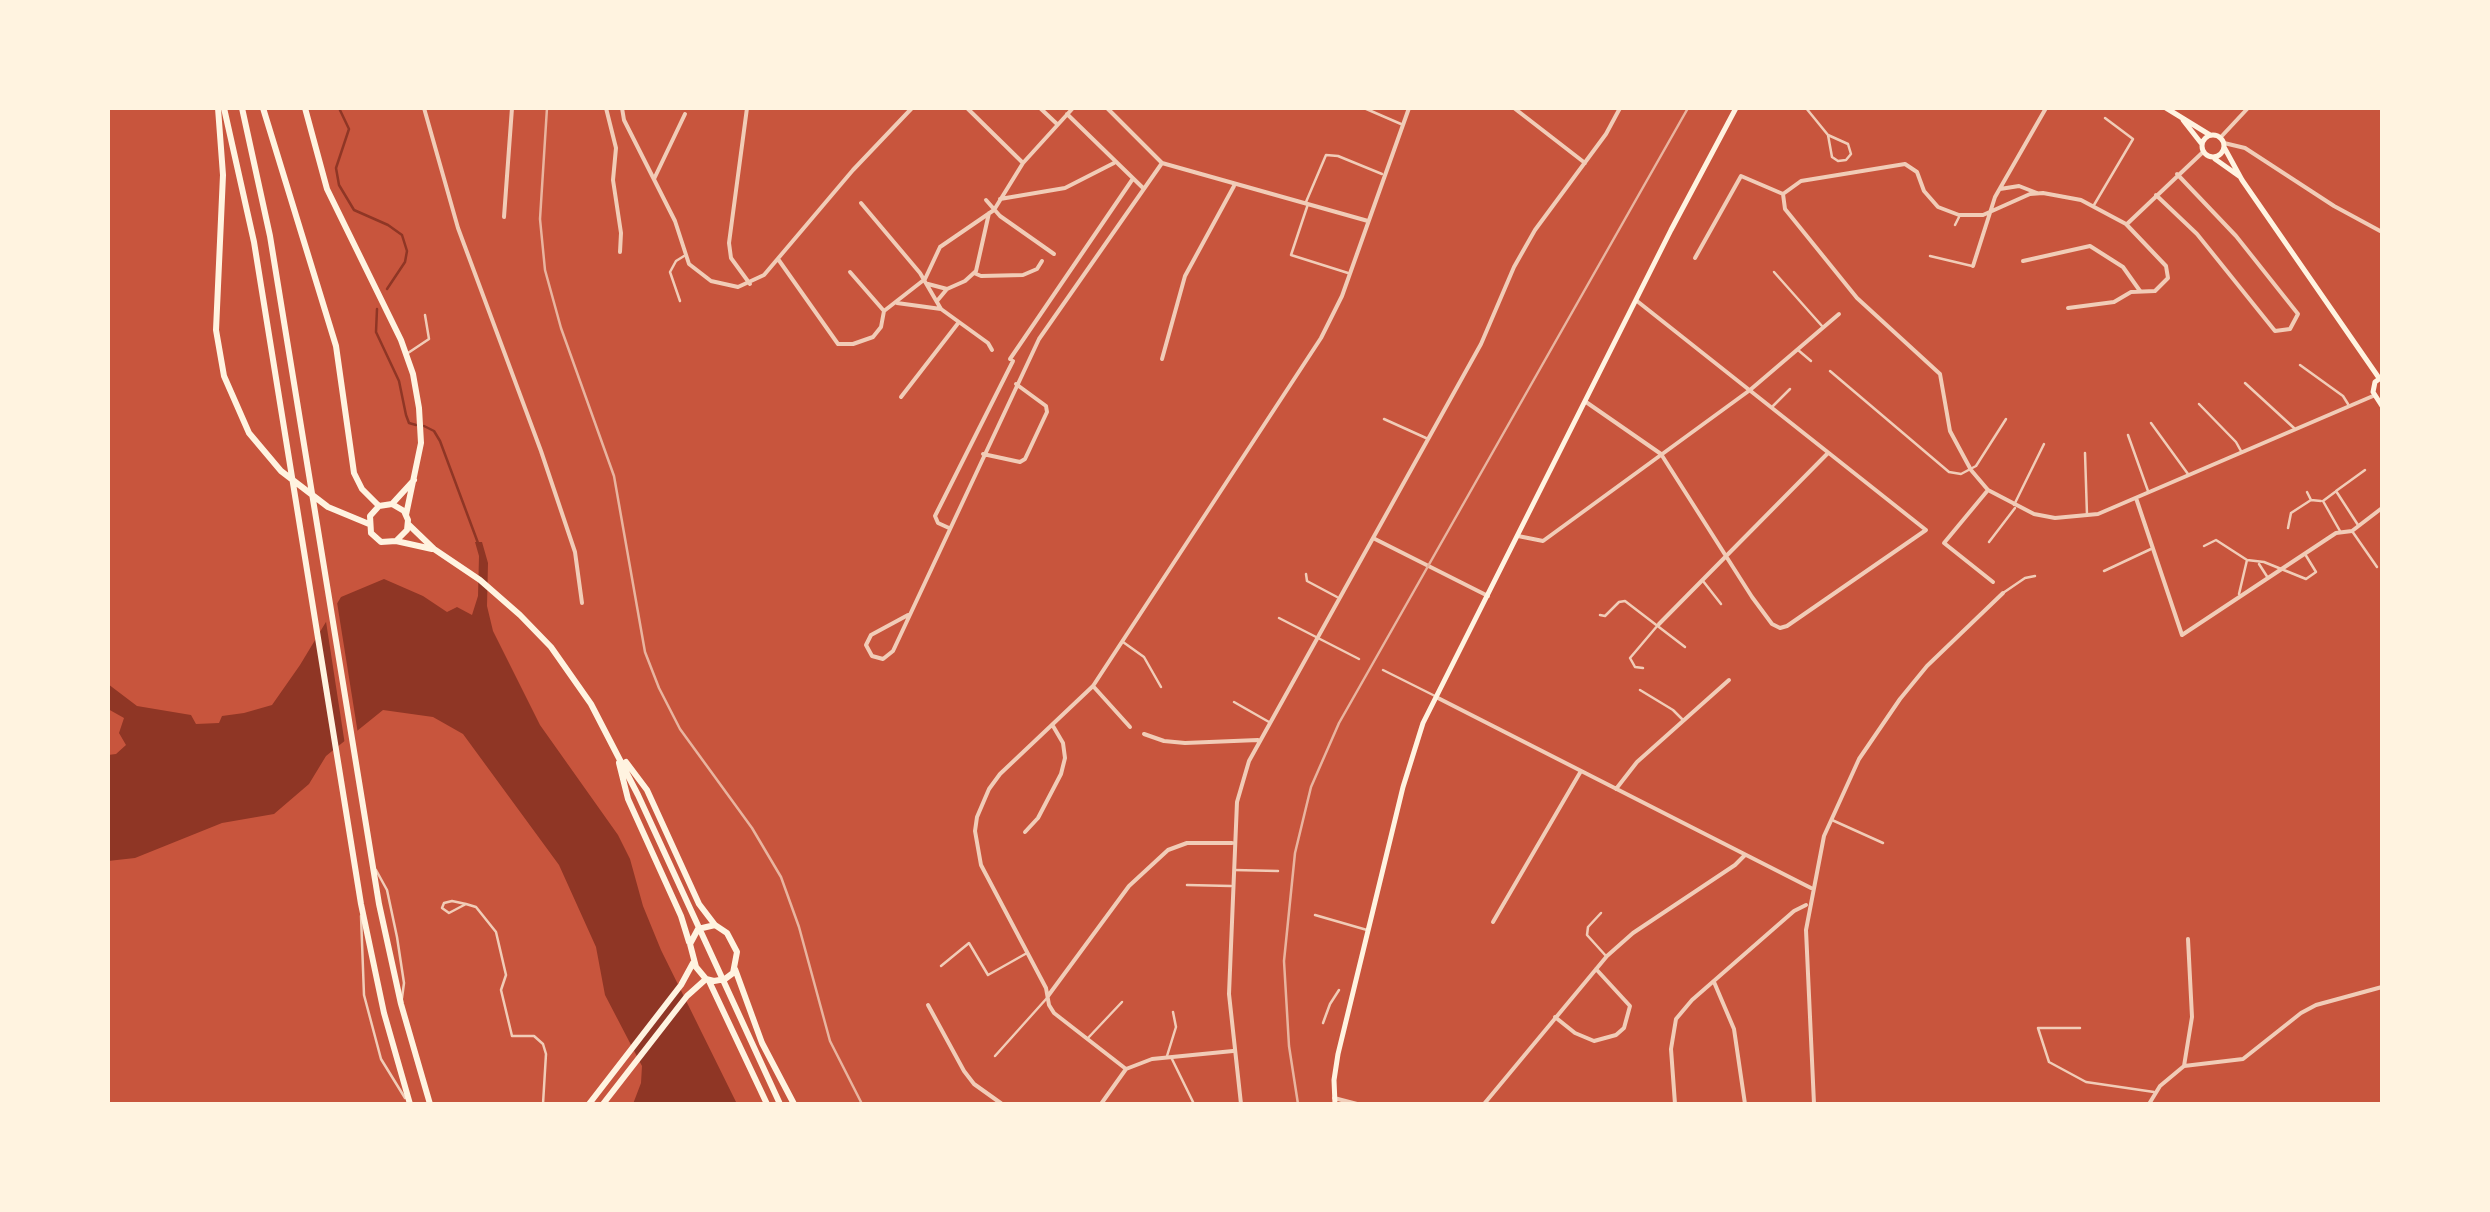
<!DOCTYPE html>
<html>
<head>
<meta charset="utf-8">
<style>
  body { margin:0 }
  #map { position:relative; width:2490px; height:1212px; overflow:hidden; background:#c8553d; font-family:Mulish,sans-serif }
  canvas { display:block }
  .frame { position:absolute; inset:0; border:110px solid #fff3e0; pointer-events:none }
</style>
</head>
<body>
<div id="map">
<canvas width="2490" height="1212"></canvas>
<div class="frame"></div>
</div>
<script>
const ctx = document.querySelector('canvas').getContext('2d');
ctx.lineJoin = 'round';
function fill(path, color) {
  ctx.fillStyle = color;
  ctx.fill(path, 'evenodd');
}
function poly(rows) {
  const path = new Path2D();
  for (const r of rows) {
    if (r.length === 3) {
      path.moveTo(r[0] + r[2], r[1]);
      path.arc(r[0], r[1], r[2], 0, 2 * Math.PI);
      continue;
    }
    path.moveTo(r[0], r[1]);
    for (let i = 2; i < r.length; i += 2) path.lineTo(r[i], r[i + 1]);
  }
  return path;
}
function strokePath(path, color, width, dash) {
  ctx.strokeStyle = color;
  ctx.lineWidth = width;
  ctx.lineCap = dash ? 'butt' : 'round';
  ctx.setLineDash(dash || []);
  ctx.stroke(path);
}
fill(poly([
  [475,542,482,542,488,563,487,606,493,631,540,725,618,835,630,859,643,906,661,950,737,1104,633,1104,641,1083,642,1066,605,995,596,947,559,865,463,734,433,717,383,710,326,756,309,784,274,814,222,823,135,858,108,861,108,755,116,754,126,745,119,733,124,718,108,709,108,684,137,706,191,715,196,724,219,723,222,716,244,713,272,705,300,665,341,597,384,579,423,596,447,612,457,607,472,615,478,596,479,556]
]), '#8f3625');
fill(poly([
  [336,596,358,734,345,745,325,615]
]), '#c8553d');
strokePath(poly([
  [339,108,349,129,336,168,339,185,354,210,388,225,402,235,407,251,405,262,387,289],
  [377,309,376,332,399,381,406,415,409,423,416,425],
  [424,426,434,431,440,441,478,543]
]), '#8f3625', 2.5);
strokePath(poly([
  [1364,108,1401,124],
  [1806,108,1828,135,1848,144,1851,154,1846,160,1838,161,1832,157,1828,135],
  [1306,202,1326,155,1338,156,1382,174],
  [1308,204,1291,255,1348,273],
  [2094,205,2133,139,2105,118],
  [1955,225,1959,217],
  [1930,256,1972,266],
  [1774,272,1822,326],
  [680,301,670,272,676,261,684,256],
  [1798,350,1811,361],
  [408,353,429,339,425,315],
  [2300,365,2343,396,2348,404],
  [1830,371,1949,472,1961,474,1976,466,2006,419],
  [2245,383,2294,428],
  [2199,404,2236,442,2241,451],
  [1773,406,1790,389],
  [1384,419,1426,438],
  [2151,423,2188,474],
  [2128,435,2148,491],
  [2085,453,2087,515],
  [2307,492,2311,500,2321,501],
  [2335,492,2323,501,2340,531],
  [2014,505,2044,444],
  [2358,525,2336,491,2365,470],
  [2288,528,2291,513,2311,500],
  [2352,531,2377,567],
  [1989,542,2015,508],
  [2204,546,2216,540,2247,560,2239,594],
  [2247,560,2264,562,2306,579,2316,572,2305,554],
  [2259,564,2268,578],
  [2104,571,2151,549],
  [1306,574,1307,581,1337,597],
  [1703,581,1721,604],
  [2003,593,2025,578,2035,576],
  [1600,615,1605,616,1619,602,1625,601,1685,647],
  [1279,618,1359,659],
  [1123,642,1144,657,1161,687],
  [1643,668,1635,667,1630,658,1658,625],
  [1383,670,1435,696],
  [1640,690,1673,710,1683,720],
  [1234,702,1269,722],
  [1832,820,1883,843],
  [376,870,387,890,397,937,404,983,402,998],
  [1234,870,1278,871],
  [1187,885,1231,886],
  [466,904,449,913,442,908,444,903,452,901,466,904,476,907,496,932,506,975,501,990,512,1036,534,1036,543,1044,546,1054,543,1104],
  [1601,913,1588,927,1587,935,1606,956],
  [1315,915,1367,930],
  [361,916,364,995,381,1059,405,1098],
  [941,966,969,943,988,975,1027,953],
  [1323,1023,1330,1004,1339,990],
  [2080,1028,2038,1028,2049,1062,2086,1082,2154,1092],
  [1088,1038,1122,1002],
  [995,1056,1047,998],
  [1167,1056,1176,1027,1173,1012],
  [1171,1057,1194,1104]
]), '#f1ccb7', 2.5);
strokePath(poly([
  [424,108,458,228,541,451,575,552,582,603],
  [606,108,616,148,613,180,621,233,620,252],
  [622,108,624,120,675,221,689,264,711,281,738,287,764,275,853,170,912,108],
  [747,108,729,243,731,258,750,284],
  [967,108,1023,163],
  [1040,108,1057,124],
  [1107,108,1162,163,1368,221],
  [1514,108,1585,163],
  [1067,114,1142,187],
  [2220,138,2248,108],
  [2224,143,2245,148,2334,206,2382,232],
  [654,179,685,114],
  [2000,189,2019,186,2037,193],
  [1783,194,1785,209,1857,298,1940,374,1950,431,1971,470,1988,490,2034,514,2055,518,2098,514,2373,396],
  [1783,194,1801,181,1905,164,1917,172,1924,191,1938,207,1959,215,1983,215,2030,194,2043,193,2081,200,2126,224,2166,266,2168,278,2155,291,2131,292,2114,302,2068,308],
  [2156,195,2197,234,2275,331,2290,329,2298,314,2236,236,2177,174],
  [1000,199,1065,188,1114,163],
  [986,200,1000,216,1054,254],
  [861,203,920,273,941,309,988,343,992,350],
  [504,217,512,108],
  [2127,224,2203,152],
  [1695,258,1741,176,1783,194],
  [778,259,838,344,853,344,873,337,881,327,884,311,925,279,940,247,994,210,1023,163,1073,108],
  [2023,261,2090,246,2123,267,2140,291],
  [1973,266,1995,197,2046,108],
  [850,272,884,311],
  [974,273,981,276,1023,275,1037,269,1042,261],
  [928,284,947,289],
  [937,301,947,289,965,281,976,271,989,213],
  [897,303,941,309],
  [1010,359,1132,180],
  [1162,359,1185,276,1234,186],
  [901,397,959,322],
  [1586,402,1661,454,1752,597,1772,624,1780,628,1787,626,1926,530,1637,301],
  [983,454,1020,462,1025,459,1047,412,1046,406,1016,384],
  [1988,490,1944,543,1993,582],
  [2136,498,2182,635,2336,533,2352,531,2382,508],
  [949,528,938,523,935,516,1013,361],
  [1518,536,1543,541,1750,390,1839,314],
  [1373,538,1488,596],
  [908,615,871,635,866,645,872,656,883,659,893,651,1039,339,1162,163],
  [1659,624,1828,453],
  [1093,686,1130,727],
  [1436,697,1811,888],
  [1144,734,1164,741,1185,743,1258,740],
  [1616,789,1637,762,1729,680],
  [1025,832,1038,818,1061,774,1065,758,1063,743,1053,726],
  [1493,922,1581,771],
  [1714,982,1734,1029,1745,1104],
  [1048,996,1129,886,1168,850,1187,843,1232,843],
  [928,1005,964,1071,974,1084,1002,1104],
  [1555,1017,1575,1033,1594,1041,1616,1035,1624,1028,1630,1006,1596,969],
  [1233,1051,1152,1059,1126,1069,1054,1013,1049,1005,1046,988,981,865,975,831,977,817,989,789,1000,774,1093,686,1321,338,1342,296,1409,108],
  [2184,1066,2243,1059,2301,1013,2316,1005,2382,987],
  [1334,1098,1357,1104],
  [1101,1104,1126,1069],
  [1241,1104,1229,994,1237,802,1249,761,1481,344,1514,267,1535,230,1606,134,1620,108],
  [1484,1104,1607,956,1633,933,1735,865,1745,855],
  [1675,1104,1671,1049,1676,1019,1692,1000,1794,911,1806,905],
  [1814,1104,1806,930,1824,836,1859,759,1900,699,1927,666,2003,593],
  [2149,1104,2160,1086,2184,1066,2192,1017,2188,939]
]), '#f1ccb7', 4);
strokePath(poly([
  [2166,108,2210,135],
  [2183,120,2201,143],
  [2213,146,11],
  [2224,147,2242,180,2379,378],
  [2215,159,2239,176],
  [2382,377,2375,382,2373,392,2382,406],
  [1335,1104,1334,1080,1338,1054,1403,787,1423,723,1671,230,1736,108]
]), '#fff3e0', 5);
strokePath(poly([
  [218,108,223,175,216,330,224,376,249,433,281,471,328,507,369,524],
  [224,108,254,242,361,904,384,1013,410,1104],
  [242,108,270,236,379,904,401,1004,430,1104],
  [263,108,336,346,354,473,362,489,379,506,392,504,404,511,408,520,407,530,396,541,381,542,371,533,370,516,379,506],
  [305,108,327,189,401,340,413,374,419,408,421,443,406,515],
  [392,504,414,480],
  [408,524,434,549,480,580,520,615,551,647,591,704,638,795,780,1104],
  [396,541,432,549],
  [626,762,647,790,699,904,715,925,727,933,737,952,733,973,725,979,714,981,706,979,696,967,690,944,698,929,715,925],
  [619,763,628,799,681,916,689,942],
  [735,969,762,1043,794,1104],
  [709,981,767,1104],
  [589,1104,681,985,693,963],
  [603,1104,687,996,706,979]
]), '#fff3e0', 6);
strokePath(poly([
  [1298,1104,1289,1046,1284,961,1295,853,1311,787,1339,723,1688,108]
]), '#e9b49f', 2.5);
strokePath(poly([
  [547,108,540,219,545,270,561,328,614,476,645,652,659,688,680,729,752,828,781,877,799,927,830,1041,862,1104]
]), '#e9b49f', 2.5);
</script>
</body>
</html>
